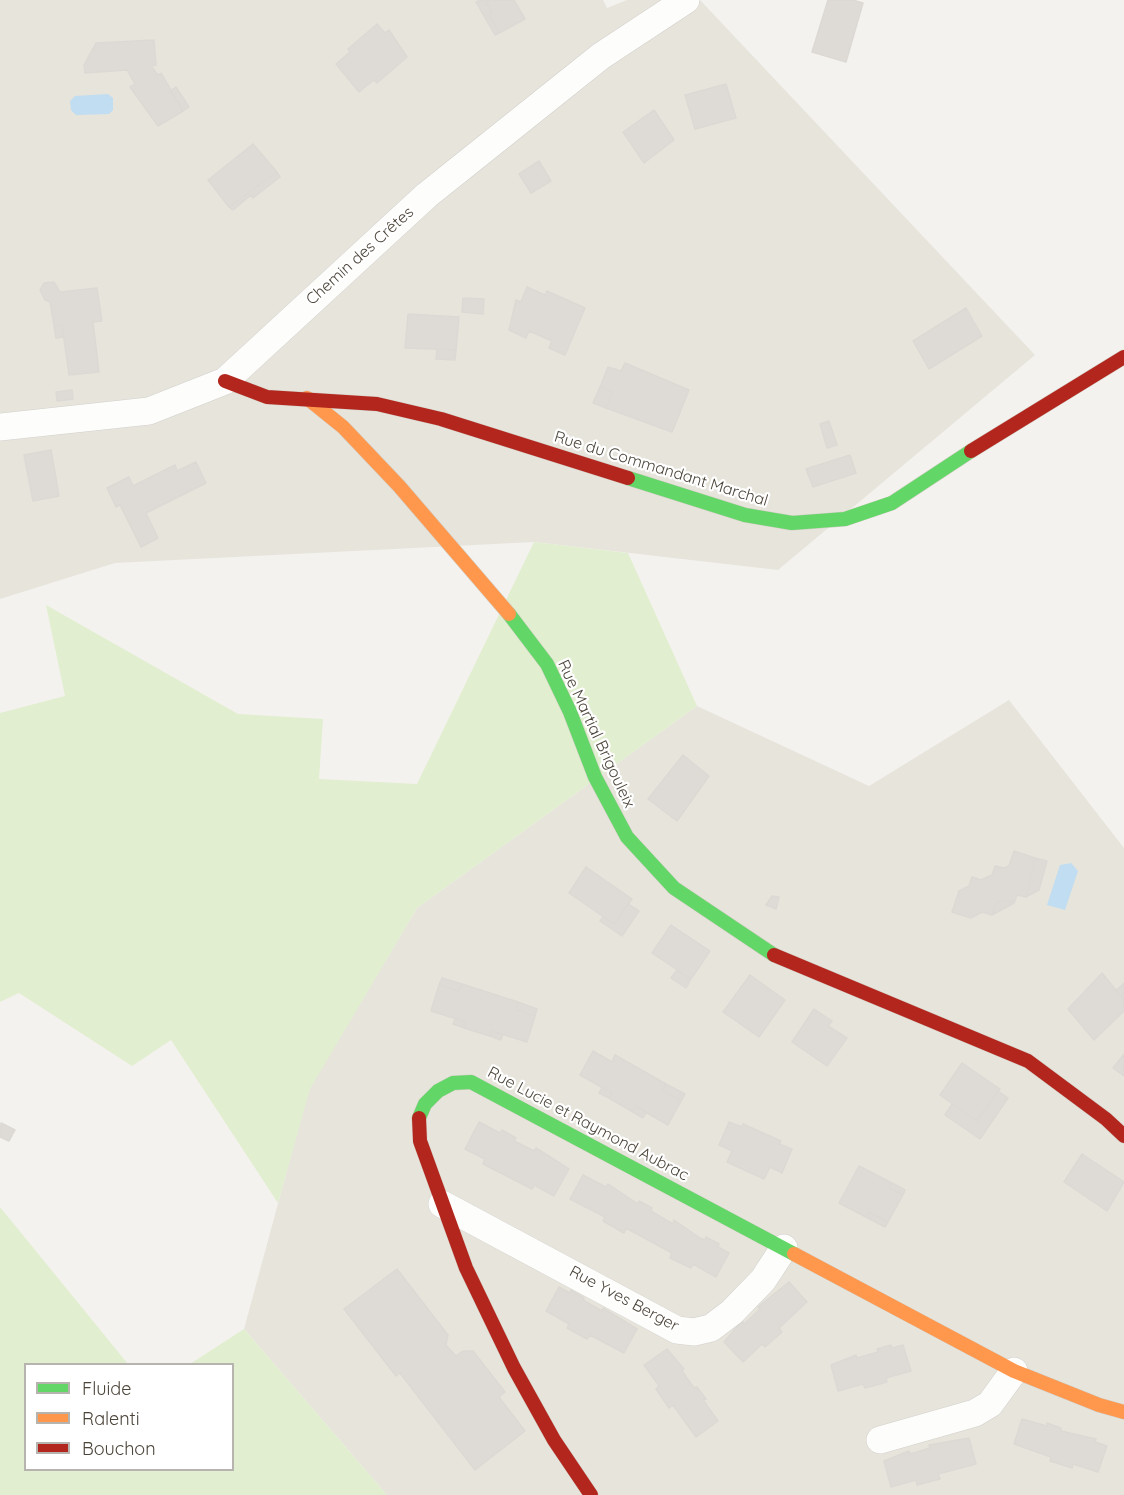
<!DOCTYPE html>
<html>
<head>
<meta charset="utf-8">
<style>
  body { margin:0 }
  #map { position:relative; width:1124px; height:1495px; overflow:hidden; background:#f4f2ee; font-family:Quicksand,sans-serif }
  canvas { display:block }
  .legend { position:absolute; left:24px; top:1363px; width:210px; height:108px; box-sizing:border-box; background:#fff; border:2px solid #b7b4b0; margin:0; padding:8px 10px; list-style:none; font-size:18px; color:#4b4439 }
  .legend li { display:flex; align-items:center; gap:12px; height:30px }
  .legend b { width:30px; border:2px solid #b7b4b0 }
</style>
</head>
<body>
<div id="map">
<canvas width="1124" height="1495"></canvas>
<ul class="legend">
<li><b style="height:8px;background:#63d668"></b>Fluide</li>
<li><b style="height:8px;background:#ff974d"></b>Ralenti</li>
<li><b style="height:8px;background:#b3261e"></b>Bouchon</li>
</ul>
</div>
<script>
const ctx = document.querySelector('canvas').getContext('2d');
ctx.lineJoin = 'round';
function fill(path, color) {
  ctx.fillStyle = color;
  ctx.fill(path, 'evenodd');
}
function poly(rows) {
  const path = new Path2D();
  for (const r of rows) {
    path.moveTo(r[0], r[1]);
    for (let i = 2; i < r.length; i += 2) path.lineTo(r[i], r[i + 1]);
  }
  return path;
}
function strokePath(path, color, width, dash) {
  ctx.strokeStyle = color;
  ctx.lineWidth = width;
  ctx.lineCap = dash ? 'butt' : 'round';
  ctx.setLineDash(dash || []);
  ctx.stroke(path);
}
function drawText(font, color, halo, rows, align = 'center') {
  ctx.font = font + ' Quicksand,sans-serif';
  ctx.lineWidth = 4.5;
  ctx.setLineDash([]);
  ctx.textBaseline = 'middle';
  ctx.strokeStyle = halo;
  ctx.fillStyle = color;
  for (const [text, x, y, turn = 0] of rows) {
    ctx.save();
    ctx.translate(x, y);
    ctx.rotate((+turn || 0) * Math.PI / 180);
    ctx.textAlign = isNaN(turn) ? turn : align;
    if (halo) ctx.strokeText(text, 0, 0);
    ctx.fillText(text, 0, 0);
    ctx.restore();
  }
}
fill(poly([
  [0,0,603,0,607,8,627,0,700,0,1035,355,778,570,534,542,115,563,0,599],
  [1009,700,1124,848,1124,1495,387,1495,244,1329,309,1089,417,908,697,706,869,786]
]), '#e7e4dc');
fill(poly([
  [534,542,628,553,697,706,417,908,310,1089,278,1203,171,1040,132,1066,19,993,0,1002,0,713,65,696,46,605,238,714,323,719,319,779,417,784],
  [0,1207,128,1364,26,1364,26,1470,232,1470,232,1364,190,1364,244,1329,387,1495,0,1495]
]), '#e1eecf');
fill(poly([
  [108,94,113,98,113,110,109,114,76,115,71,110,70,101,75,96],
  [1071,863,1078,871,1065,910,1047,905,1060,865]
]), '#c0ddf1');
const building = poly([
  [481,0,485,0,492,12,489,14,499,33,495,35,476,2,481,0],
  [485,0,514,0,525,19,499,33,489,14,492,12,485,0],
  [828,0,853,0,863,3,846,62,812,52,828,0],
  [377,24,385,33,389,30,407,57,377,83,374,80,359,92,336,64,350,52,348,49,377,24],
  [154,40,156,65,151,66,158,75,161,73,183,111,158,126,130,87,135,84,127,70,85,73,84,65,96,43,154,40],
  [726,84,736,118,695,129,685,95,726,84],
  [176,87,189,107,183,111,170,91,176,87],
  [654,110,674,140,644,163,623,132,654,110],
  [253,144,277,172,229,207,208,180,253,144],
  [539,161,551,181,531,193,519,174,539,161],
  [277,172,280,177,253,198,251,195,233,210,229,207,277,172],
  [54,282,60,292,97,288,102,321,93,322,99,372,69,375,62,325,54,326,50,302,45,300,40,290,44,283,54,282],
  [527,287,545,295,547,291,585,308,565,355,549,348,552,341,529,331,526,338,509,330,516,300,521,302,527,287],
  [463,298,484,299,483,314,462,312,463,298],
  [966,308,982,336,929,369,913,341,966,308],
  [408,314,459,317,456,350,405,348,408,314],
  [62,325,63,337,56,338,54,326,62,325],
  [437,349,456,350,455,360,436,359,437,349],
  [625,363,689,390,672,432,606,408,613,392,600,387,608,367,621,371,625,363],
  [600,387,613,392,606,408,593,403,600,387],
  [72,390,73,399,57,401,56,392,72,390],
  [829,421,837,445,827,448,820,424,829,421],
  [51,450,59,496,33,501,24,455,51,450],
  [850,455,856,473,813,487,806,469,850,455],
  [196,462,206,483,146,513,158,538,141,547,120,505,116,507,107,488,129,477,133,486,175,465,177,471,196,462],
  [683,755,709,776,677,821,648,799,683,755],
  [1014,851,1035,858,1026,897,1017,895,1014,903,1002,900,996,903,992,915,982,912,971,918,952,912,959,891,969,886,972,877,981,880,992,875,995,866,1004,868,1009,866,1014,851],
  [1035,858,1047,861,1039,890,1026,897,1035,858],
  [586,867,632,899,614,924,569,893,586,867],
  [772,896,779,897,776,909,766,905,772,896],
  [1002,900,1014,903,992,915,996,903,1002,900],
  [628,904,639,911,622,936,600,921,603,917,614,924,628,904],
  [671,925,710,951,691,979,652,953,671,925],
  [677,970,691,979,686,988,671,978,677,970],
  [1102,973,1124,1000,1124,1011,1094,1040,1068,1009,1102,973],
  [750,975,785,1000,759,1037,723,1012,750,975],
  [442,978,462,984,459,991,439,985,442,978],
  [1124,983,1124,1000,1116,991,1124,983],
  [462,984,518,1002,516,1010,535,1016,527,1042,492,1031,490,1036,464,1028,466,1022,431,1011,439,985,459,991,462,984],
  [518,1002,537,1009,535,1016,516,1010,518,1002],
  [814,1009,832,1021,828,1026,847,1038,827,1066,792,1042,814,1009],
  [455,1019,466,1022,464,1028,453,1024,455,1019],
  [492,1031,503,1034,501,1040,490,1036,492,1031],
  [593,1051,612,1062,615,1055,666,1084,663,1091,681,1101,668,1125,635,1106,633,1112,609,1098,612,1093,580,1075,593,1051],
  [1124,1054,1124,1076,1113,1068,1124,1054],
  [962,1063,1000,1089,977,1121,940,1095,962,1063],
  [666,1084,685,1094,681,1101,663,1091,666,1084],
  [602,1088,612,1093,609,1098,599,1093,602,1088],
  [998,1091,1008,1098,980,1139,945,1115,952,1104,977,1121,998,1091],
  [635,1106,646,1112,643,1118,633,1112,635,1106],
  [479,1122,500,1133,502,1130,516,1138,514,1141,534,1151,536,1148,569,1169,554,1196,534,1185,532,1189,483,1164,485,1159,465,1149,479,1122],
  [729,1122,742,1127,743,1124,781,1141,779,1144,792,1149,782,1173,770,1167,764,1179,727,1162,732,1151,719,1145,729,1122],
  [1,1123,15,1130,9,1141,0,1137,1,1123],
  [1082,1154,1124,1182,1107,1211,1064,1182,1082,1154],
  [859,1166,892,1183,889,1188,903,1195,888,1222,868,1212,866,1217,839,1203,859,1166],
  [583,1175,606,1187,608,1184,638,1204,639,1201,652,1208,651,1211,673,1224,674,1220,700,1238,705,1240,706,1237,719,1244,718,1247,729,1253,716,1277,693,1264,691,1268,670,1258,672,1253,626,1228,624,1233,603,1221,605,1217,570,1199,583,1175],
  [892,1183,905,1190,903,1195,889,1188,892,1183],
  [868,1212,888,1222,885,1227,866,1217,868,1212],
  [397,1269,448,1335,446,1345,456,1356,463,1351,473,1351,505,1392,499,1397,525,1431,475,1470,400,1373,396,1376,344,1309,397,1269],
  [789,1282,807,1302,779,1328,782,1332,765,1347,762,1344,743,1362,724,1342,742,1321,744,1324,760,1309,758,1307,789,1282],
  [559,1287,570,1293,571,1290,584,1298,583,1300,602,1311,603,1308,637,1329,624,1353,590,1335,587,1339,567,1328,569,1324,546,1311,559,1287],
  [891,1345,892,1348,903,1345,911,1371,886,1378,887,1382,865,1388,863,1384,838,1391,831,1365,856,1355,857,1358,878,1352,877,1349,891,1345],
  [667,1349,684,1369,682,1371,694,1388,697,1387,706,1399,703,1400,718,1421,696,1437,673,1405,669,1408,656,1389,659,1386,644,1365,667,1349],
  [1022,1419,1047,1426,1047,1423,1061,1428,1061,1431,1096,1439,1095,1442,1107,1446,1098,1472,1073,1464,1072,1468,1050,1461,1051,1457,1014,1444,1022,1419],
  [969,1438,976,1464,938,1474,940,1479,917,1485,916,1480,891,1487,884,1461,909,1451,910,1454,930,1448,929,1445,969,1438]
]);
fill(building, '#dedbd6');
strokePath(building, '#dcd9d4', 1.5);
const street = poly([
  [0,427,149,411,225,381,427,195,601,56,686,0],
  [442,1204,677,1330,694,1332,711,1328,732,1312,763,1280,784,1248],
  [880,1440,975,1413,990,1404,1014,1371]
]);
const fast = poly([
  [628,478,745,515,792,523,845,519,892,503,971,451],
  [509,614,547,664,570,712,595,777,627,837,674,888,774,955],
  [419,1118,425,1104,438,1091,453,1083,471,1082,794,1254]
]);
const slow = poly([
  [307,398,343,427,399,486,509,614],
  [794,1254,1014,1371,1099,1405,1124,1412]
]);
const jam = poly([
  [225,381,267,397,377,404,441,419,628,478],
  [971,451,1124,357],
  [774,955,1028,1061,1106,1119,1124,1136],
  [419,1118,420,1141,466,1268,514,1368,554,1440,591,1495]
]);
strokePath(street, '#d2d0cb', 28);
strokePath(fast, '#d3cfc5', 15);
strokePath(slow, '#d3cfc5', 15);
strokePath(jam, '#d3cfc5', 15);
strokePath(street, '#fdfdfc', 27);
strokePath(fast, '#63d668', 14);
strokePath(slow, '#ff974d', 14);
strokePath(jam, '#b3261e', 14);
drawText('16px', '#4b4439', '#fff', [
  ["Chemin des Crêtes",360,256,-42],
  ["Rue du Commandant Marchal",661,469,17],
  ["Rue Martial Brigouleix",596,734,65],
  ["Rue Lucie et Raymond Aubrac",588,1124,28],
  ["Rue Yves Berger",624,1299,28]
]);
</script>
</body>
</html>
